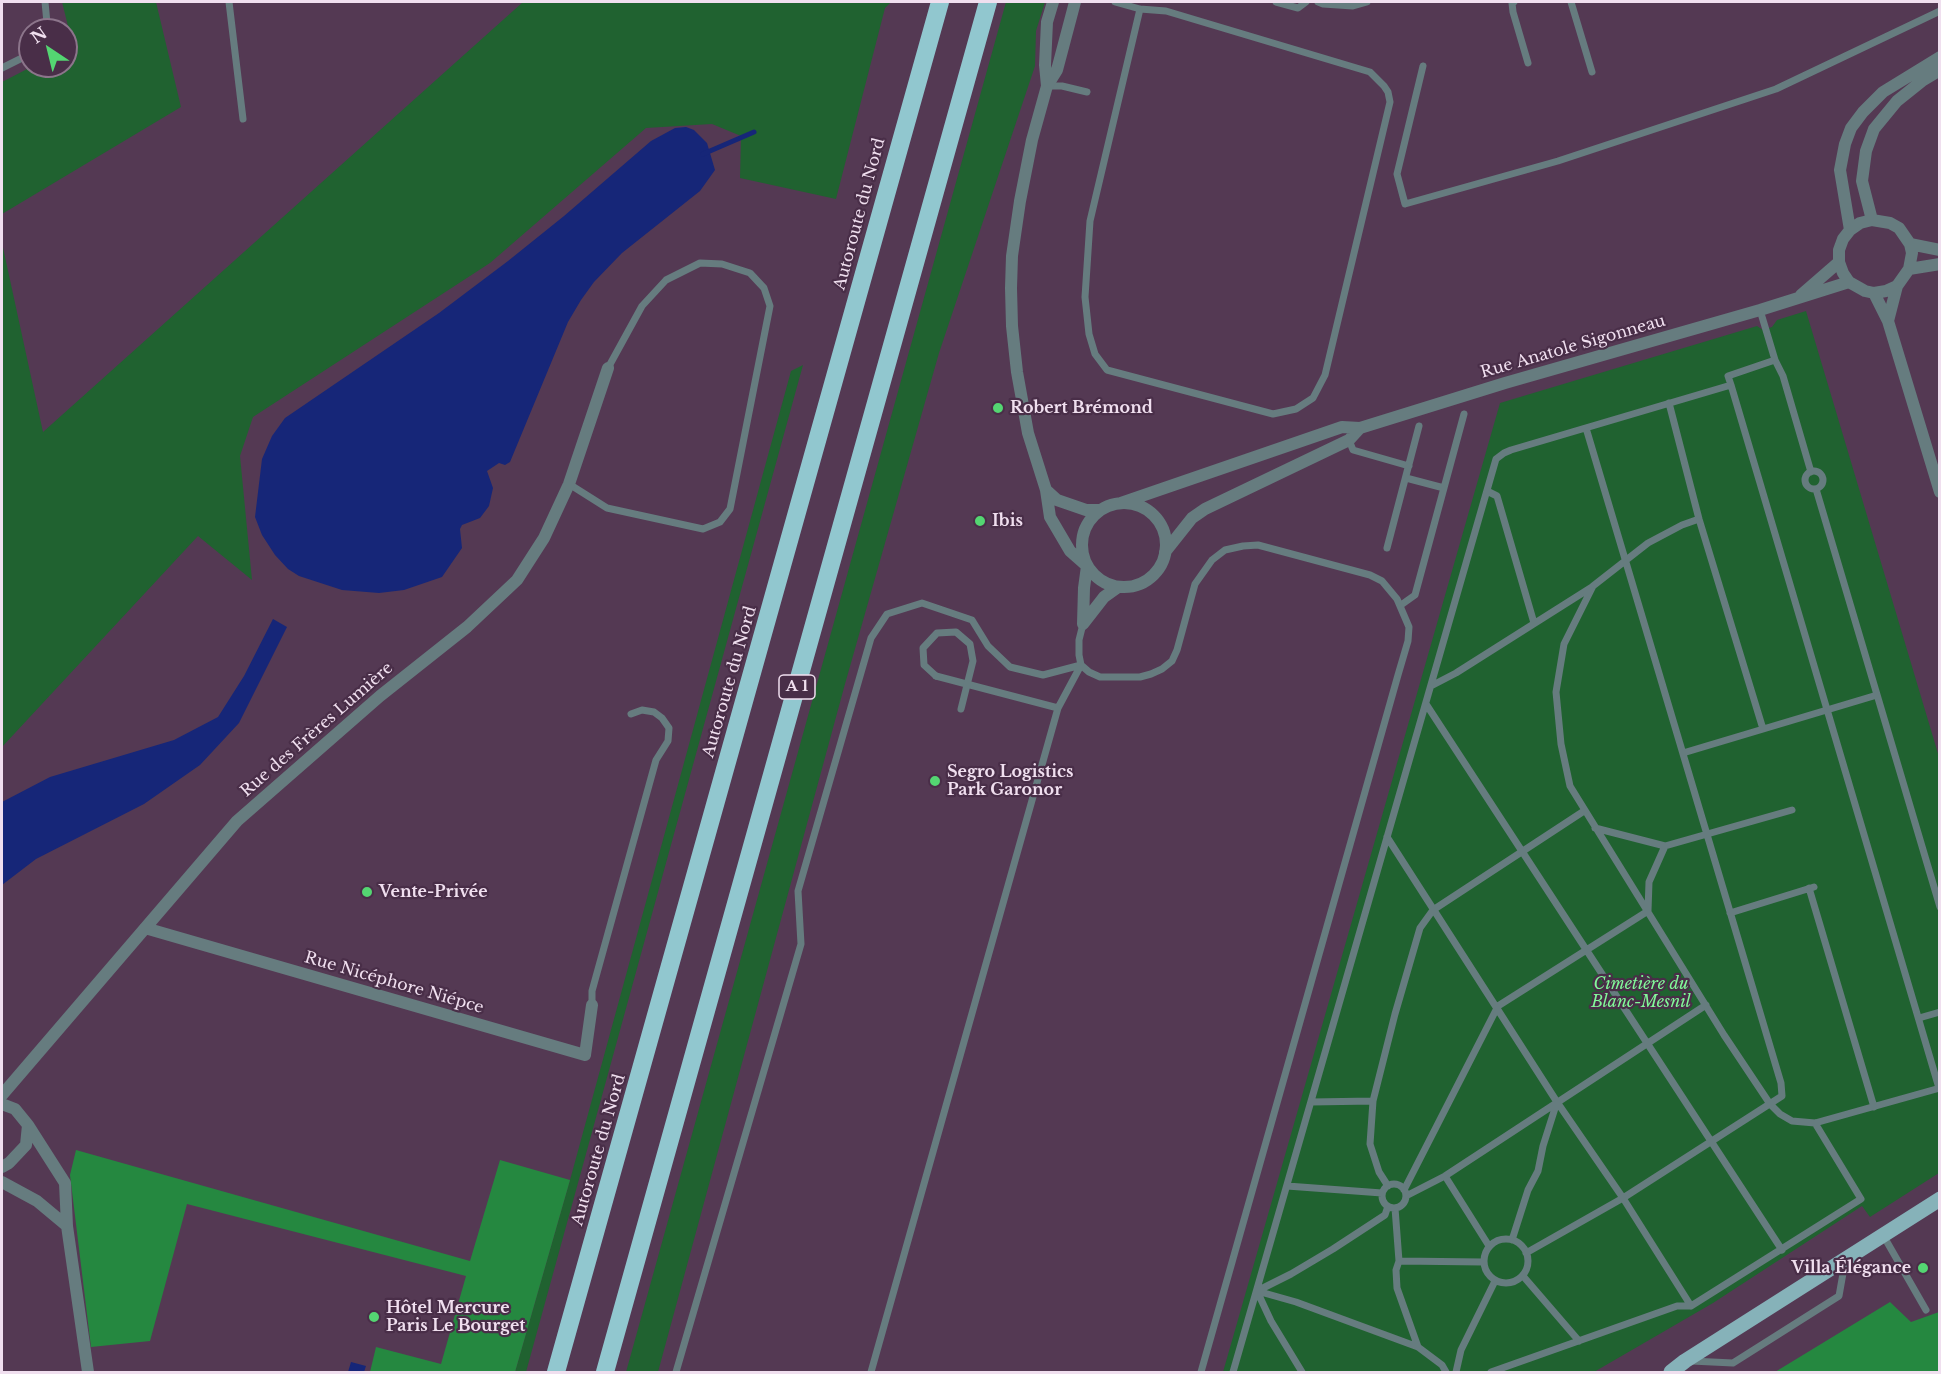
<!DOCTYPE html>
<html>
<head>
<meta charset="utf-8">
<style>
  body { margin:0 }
  #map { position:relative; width:1941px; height:1374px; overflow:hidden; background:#543953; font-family:"Libre Baskerville",serif }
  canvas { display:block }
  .frame { position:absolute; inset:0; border:3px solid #f0dfef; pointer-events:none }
  .north { position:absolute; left:18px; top:18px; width:60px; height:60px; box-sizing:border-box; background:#492e48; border:2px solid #8c758b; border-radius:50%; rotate:325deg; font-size:16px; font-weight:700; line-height:24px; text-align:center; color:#f0dfef }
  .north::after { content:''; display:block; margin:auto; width:21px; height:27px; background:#54d672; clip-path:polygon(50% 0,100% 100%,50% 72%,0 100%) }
</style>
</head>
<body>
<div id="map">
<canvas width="1941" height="1374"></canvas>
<div class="frame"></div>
<div class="north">N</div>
</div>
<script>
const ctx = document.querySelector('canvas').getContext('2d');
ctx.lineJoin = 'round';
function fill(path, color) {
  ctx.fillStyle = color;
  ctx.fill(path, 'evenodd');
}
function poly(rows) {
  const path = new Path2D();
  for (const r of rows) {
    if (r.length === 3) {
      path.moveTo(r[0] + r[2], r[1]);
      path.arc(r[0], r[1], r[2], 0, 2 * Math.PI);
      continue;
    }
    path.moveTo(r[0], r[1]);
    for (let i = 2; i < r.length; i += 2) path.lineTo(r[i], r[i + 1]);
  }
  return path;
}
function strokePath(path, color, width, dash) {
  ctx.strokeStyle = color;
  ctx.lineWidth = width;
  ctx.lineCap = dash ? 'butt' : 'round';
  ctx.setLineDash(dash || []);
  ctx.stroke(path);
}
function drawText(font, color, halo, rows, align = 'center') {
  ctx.font = font + ' "Libre Baskerville",serif';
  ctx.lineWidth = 4.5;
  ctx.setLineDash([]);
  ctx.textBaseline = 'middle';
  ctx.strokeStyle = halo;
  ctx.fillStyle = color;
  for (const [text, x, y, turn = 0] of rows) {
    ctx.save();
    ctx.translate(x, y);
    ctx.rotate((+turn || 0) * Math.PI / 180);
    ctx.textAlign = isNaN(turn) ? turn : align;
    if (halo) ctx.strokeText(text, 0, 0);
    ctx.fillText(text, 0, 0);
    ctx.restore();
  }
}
fill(poly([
  [62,2,156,2,181,107,2,214,2,82,33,66,66,66,66,50,73,46],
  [523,2,891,2,885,8,836,199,740,178,741,136,712,124,646,128,490,263,253,417,240,456,252,580,198,536,2,747,2,243,43,432],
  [1006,2,1045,2,1036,31,1035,66,939,353,845,684,658,1372,626,1372],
  [1806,311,1939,757,1939,1173,1870,1217,1862,1206,1713,1303,1594,1372,1223,1372,1500,403,1757,326,1763,330,1772,327,1777,320],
  [803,365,526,1372,515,1372,570,1180,791,371]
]), '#206230');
fill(poly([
  [76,1150,470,1261,500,1160,570,1180,515,1372,370,1372,376,1347,441,1364,466,1276,187,1204,150,1341,91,1347,70,1175],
  [1890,1302,1911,1322,1939,1312,1939,1372,1775,1372]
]), '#258840');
fill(poly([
  [686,127,694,130,707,143,715,170,700,191,622,253,594,282,581,300,568,322,510,462,505,465,499,463,487,471,493,488,489,506,480,518,462,525,460,529,462,548,442,577,404,590,379,593,342,590,299,576,288,569,275,555,262,535,255,517,262,459,272,436,285,418,439,313,508,261,564,216,651,141,675,128],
  [273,619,287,627,239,723,200,765,144,804,36,859,2,885,2,802,50,777,174,740,218,717,244,676],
  [351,1362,366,1366,364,1372,348,1372]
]), '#162678');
strokePath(poly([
  [703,154,754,132]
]), '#162678', 5);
strokePath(poly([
  [45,2,47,23,46,30],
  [229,2,243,119],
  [1115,2,1140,9,1166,11,1370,72,1384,86,1388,92,1390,102,1325,375,1313,398,1296,409,1273,414,1107,370,1095,354,1089,334,1085,297,1090,221,1140,9],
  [1276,2,1298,8,1306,2],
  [1318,2,1323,4,1353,6,1367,2],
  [1514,2,1512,3,1513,12,1528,63],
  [1571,2,1592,72],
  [1423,66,1397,174,1405,204,1558,161,1776,89,1940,11],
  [2,68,26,56,30,53],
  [1047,86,1062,86,1087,92],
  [1775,360,1783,376,1811,472],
  [1731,385,1939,1088],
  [1669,403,1699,519,1763,729],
  [1349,440,1353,450,1409,466],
  [1814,480,9],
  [1406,478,1444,488],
  [569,484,607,508,703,529,720,522,730,509,770,306,764,288,750,273,722,264,700,263,666,280,642,306,608,368],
  [1816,489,1940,907],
  [1487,491,1497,496,1534,623],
  [1699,519,1682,525,1648,543,1593,586,1564,644,1556,692,1561,744,1570,786,1724,1035,1770,1104,1780,1114,1792,1121,1815,1123,1940,1088],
  [1387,548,1419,426],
  [1401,605,1415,595,1464,414],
  [1083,624,1079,640,1079,655,1081,665,1089,672,1100,677,1140,677,1151,674,1162,669,1172,661,1177,650,1195,584,1212,560,1225,550,1243,546,1258,545,1370,575,1382,581,1397,599,1409,627,1408,641,1398,675,1201,1372],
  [936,676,1058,708],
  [1431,686,1456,673,1592,587],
  [1426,704,1782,1250],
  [1683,753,1877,695],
  [1595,828,1665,846,1792,810],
  [1387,837,1557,1102,1623,1198,1691,1306],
  [1809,888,1874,1107],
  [1730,913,1814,887],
  [592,1005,592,991,656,760,668,741,669,728,662,718,654,712,642,710,631,714],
  [1919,1018,1940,1012],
  [1311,1102,1373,1101],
  [1445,1176,1489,1246],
  [1394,1196,12],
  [1287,1186,1382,1193],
  [1388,1186,1379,1172,1370,1144,1373,1101,1395,1014,1420,928,1433,910,1584,811],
  [1404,1190,1498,1006,1648,911,1649,882,1665,846],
  [1406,1196,1445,1176,1706,1005],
  [1395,1208,1399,1261,1396,1270,1397,1288,1418,1347],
  [1883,1235,1926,1310],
  [1506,1261,22],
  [1512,1240,1528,1190,1538,1171,1543,1146,1557,1102],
  [1526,1253,1623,1198,1782,1096,1781,1083,1586,428],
  [1399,1261,1483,1262],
  [1523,1276,1579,1341],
  [1257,1291,1296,1302,1418,1347,1442,1365,1446,1372],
  [1257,1291,1291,1274,1333,1249,1385,1215,1388,1206],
  [1257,1291,1271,1321,1302,1372],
  [1691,1361,1733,1363,1839,1296,1845,1262],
  [676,1372,801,944,798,891,871,638,887,614,922,603,972,620,988,646,1010,667,1043,675,1081,665],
  [871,1372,1058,708,1081,665],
  [1233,1372,1496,459,1504,453,1511,450,1731,385,1728,376,1775,360,1760,310],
  [1456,1372,1461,1350,1495,1281],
  [1491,1372,1677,1306,1691,1306,1861,1199,1815,1123]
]), '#667c7f', 7);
strokePath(poly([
  [1075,2,1057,70,1047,86,1032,140,1020,201,1012,256,1011,288,1012,326,1017,372,1028,433,1046,490,1050,517,1070,551,1087,566],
  [1047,86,1045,65,1047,22,1053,2],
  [1872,220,1862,181,1866,151,1874,129,1897,101,1922,81,1940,70],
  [1850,230,1840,170,1845,144,1851,128,1863,112,1883,92,1940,57],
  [1910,244,1940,250],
  [1909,269,1912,253,1910,244,1899,228,1890,223,1872,220,1860,223,1850,230,1843,239,1839,250,1839,262,1843,273,1849,282,1865,291,1874,293,1886,291,1897,286,1909,269,1940,264],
  [1874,293,1888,321,1940,492],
  [1801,295,1839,262],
  [1888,321,1897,286],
  [1046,490,1057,500,1086,510,1100,510],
  [1121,503,1342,427,1360,428,1505,383,1760,310,1849,282],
  [1124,545,42],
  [1165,552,1192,518,1205,509,1349,440,1360,428],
  [1087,566,1084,588,1083,624,1104,597,1118,587],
  [145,928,585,1055,592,1005],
  [2,1095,237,821,380,696,467,627,517,580,544,538,569,484,608,368],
  [2,1104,15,1109,28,1125,26,1145,9,1163,2,1167],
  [28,1125,65,1183,67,1226,88,1372],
  [2,1182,37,1201,67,1226]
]), '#667c7f', 12);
strokePath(poly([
  [1671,1372,1685,1361,1940,1199]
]), '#86b2b9', 15);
strokePath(poly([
  [556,1372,940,2],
  [605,1372,988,2]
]), '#91c7cf', 18);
strokePath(poly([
  [936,676,924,665,923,648,937,633,956,632,970,644,973,661,961,709]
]), '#667c7f', 7);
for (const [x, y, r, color] of [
  [998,408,6,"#54d672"],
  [980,521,6,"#54d672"],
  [935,781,6,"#54d672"],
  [367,892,6,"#54d672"],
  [1923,1268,6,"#54d672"],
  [374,1317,6,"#54d672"]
]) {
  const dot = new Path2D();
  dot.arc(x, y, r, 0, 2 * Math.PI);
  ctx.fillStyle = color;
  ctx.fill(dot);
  strokePath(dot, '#492e48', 2);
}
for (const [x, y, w] of [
  [797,687,36]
]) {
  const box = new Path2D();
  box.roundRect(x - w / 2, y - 12, w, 24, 4.5);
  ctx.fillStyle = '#492e48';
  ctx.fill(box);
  strokePath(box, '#f0dfef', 1.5);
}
drawText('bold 15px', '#f0dfef', null, [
  ["A 1",797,687]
]);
drawText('16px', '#f0dfef', '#492e48', [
  ["Autoroute du Nord",860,214,-75],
  ["Rue Anatole Sigonneau",1573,347,-16],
  ["Autoroute du Nord",730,682,-74],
  ["Rue des Frères Lumière",317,730,-41],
  ["Rue Nicéphore Niépce",394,983,16],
  ["Autoroute du Nord",599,1150,-74]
]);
drawText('bold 16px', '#f0dfef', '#492e48', [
  ["Robert Brémond",1010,408],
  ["Ibis",992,521],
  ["Segro Logistics",947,772],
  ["Park Garonor",947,790],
  ["Vente-Privée",379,892],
  ["Villa Élégance",1911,1268,"right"],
  ["Hôtel Mercure",386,1308],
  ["Paris Le Bourget",386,1326]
], 'left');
drawText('italic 16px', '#82f999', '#492e48', [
  ["Cimetière du",1641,984],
  ["Blanc-Mesnil",1641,1002]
]);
</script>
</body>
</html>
